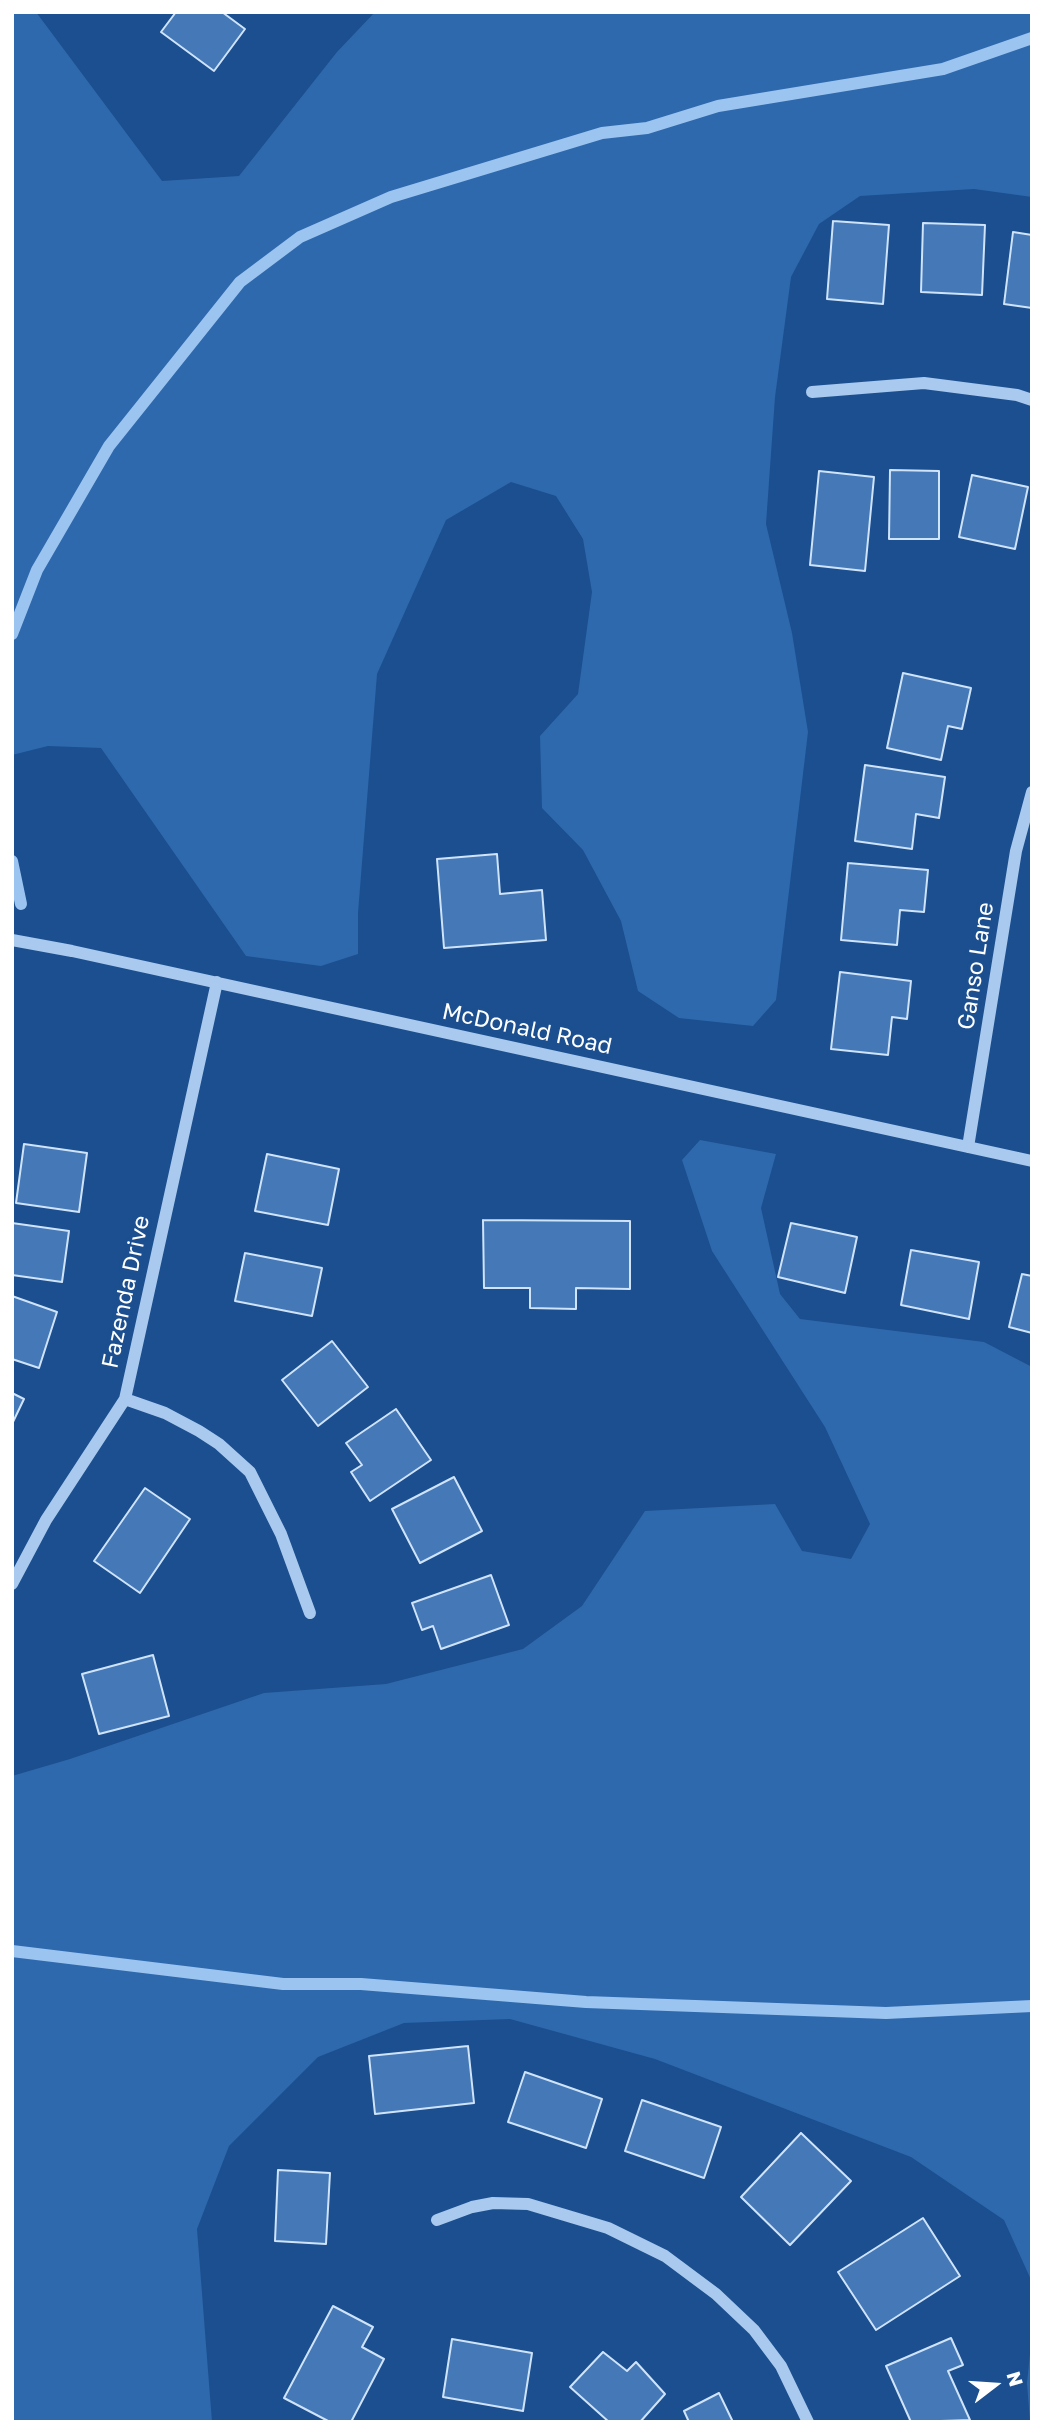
<!DOCTYPE html>
<html>
<head>
<meta charset="utf-8">
<style>
  body { margin:0 }
  #map { position:relative; width:1044px; height:2434px; overflow:hidden; background:#1b4f8f; font-family:"Golos Text",sans-serif }
  canvas { display:block }
  .frame { position:absolute; inset:0; border:14px solid #fff; pointer-events:none }
  .north { position:absolute; left:960px; top:2350px; width:70px; height:70px; -webkit-text-stroke:5px #1b4f8f; paint-order:stroke; rotate:73deg; font-size:19px; font-weight:700; line-height:28px; text-align:center; color:#fff }
  .north::after { content:''; display:block; margin:auto; width:24px; height:32px; background:#fff; clip-path:polygon(50% 0,100% 100%,50% 72%,0 100%) }
</style>
</head>
<body>
<div id="map">
<canvas width="1044" height="2434"></canvas>
<div class="frame"></div>
<div class="north">N</div>
</div>
<script>
const ctx = document.querySelector('canvas').getContext('2d');
ctx.lineJoin = 'round';
function fill(path, color) {
  ctx.fillStyle = color;
  ctx.fill(path, 'evenodd');
}
function poly(rows) {
  const path = new Path2D();
  for (const r of rows) {
    path.moveTo(r[0], r[1]);
    for (let i = 2; i < r.length; i += 2) path.lineTo(r[i], r[i + 1]);
  }
  return path;
}
function strokePath(path, color, width, dash) {
  ctx.strokeStyle = color;
  ctx.lineWidth = width;
  ctx.lineCap = dash ? 'butt' : 'round';
  ctx.setLineDash(dash || []);
  ctx.stroke(path);
}
function drawText(font, color, halo, rows, align = 'center') {
  ctx.font = font + ' "Golos Text",sans-serif';
  ctx.lineWidth = 7;
  ctx.setLineDash([]);
  ctx.textBaseline = 'middle';
  ctx.strokeStyle = halo;
  ctx.fillStyle = color;
  for (const [text, x, y, turn = 0] of rows) {
    ctx.save();
    ctx.translate(x, y);
    ctx.rotate((+turn || 0) * Math.PI / 180);
    ctx.textAlign = isNaN(turn) ? turn : align;
    if (halo) ctx.strokeText(text, 0, 0);
    ctx.fillText(text, 0, 0);
    ctx.restore();
  }
}
fill(poly([
  [12,12,36,12,162,181,239,176,337,52,375,12,1032,12,1032,197,974,189,860,196,819,224,791,277,775,397,766,524,792,633,808,732,776,1000,753,1026,679,1018,638,991,621,921,583,850,542,808,540,736,578,694,592,592,583,539,556,496,511,482,446,520,377,674,358,913,358,954,321,966,246,956,101,748,48,746,12,755],
  [700,1140,776,1154,761,1208,780,1294,800,1319,984,1342,1032,1367,1032,2282,1004,2220,911,2157,655,2059,510,2019,404,2023,318,2057,229,2146,197,2229,212,2422,12,2422,12,1776,70,1759,264,1693,386,1684,523,1649,582,1606,645,1511,775,1504,802,1551,851,1559,870,1524,825,1427,712,1251,682,1160],
  [1032,2334,1032,2422,1030,2422,1027,2383]
]), '#2e69ad');
strokePath(poly([
  [12,634,37,570,109,446,240,282,300,237,391,197,602,133,647,128,718,106,943,69,1032,38],
  [12,861,21,904],
  [12,1951,283,1984,361,1984,586,2002,886,2013,1032,2006]
]), '#9cc4f0', 12);
const building = poly([
  [176,12,222,12,245,29,214,71,161,32,176,12],
  [833,221,889,225,883,304,827,299,833,221],
  [923,223,985,225,982,295,921,292,923,223],
  [1013,232,1032,235,1032,308,1004,304,1013,232],
  [890,470,939,471,939,539,889,539,890,470],
  [819,471,874,477,865,571,810,565,819,471],
  [972,475,1028,487,1015,549,959,537,972,475],
  [903,673,971,688,962,729,948,726,941,760,887,748,903,673],
  [865,765,945,777,939,818,916,814,912,849,855,841,865,765],
  [497,854,500,894,542,890,546,940,444,948,437,859,497,854],
  [848,863,928,870,924,912,900,910,897,945,841,940,848,863],
  [840,972,911,981,907,1019,892,1017,888,1055,831,1049,840,972],
  [24,1144,87,1153,79,1212,16,1203,24,1144],
  [267,1154,339,1169,328,1225,255,1211,267,1154],
  [483,1220,630,1221,630,1289,576,1288,576,1309,530,1308,530,1288,484,1288,483,1220],
  [12,1223,69,1231,62,1282,12,1275,12,1223],
  [791,1223,857,1237,845,1293,778,1277,791,1223],
  [911,1250,979,1262,969,1319,901,1305,911,1250],
  [245,1253,322,1268,312,1316,235,1301,245,1253],
  [1022,1274,1032,1276,1032,1333,1009,1327,1022,1274],
  [12,1296,57,1312,39,1368,12,1359,12,1296],
  [332,1341,368,1387,318,1426,282,1380,332,1341],
  [12,1393,24,1399,12,1424,12,1393],
  [396,1409,431,1460,370,1501,351,1472,362,1465,346,1443,396,1409],
  [454,1477,482,1531,420,1563,392,1509,454,1477],
  [145,1488,190,1519,140,1593,94,1561,145,1488],
  [491,1575,509,1625,441,1649,433,1626,422,1630,412,1603,491,1575],
  [153,1655,169,1716,99,1734,82,1674,153,1655],
  [468,2046,474,2103,375,2114,369,2056,468,2046],
  [525,2072,602,2099,586,2148,508,2122,525,2072],
  [642,2100,721,2127,704,2178,625,2151,642,2100],
  [801,2133,851,2181,790,2245,741,2197,801,2133],
  [278,2170,330,2173,326,2244,275,2241,278,2170],
  [923,2218,960,2276,876,2330,838,2272,923,2218],
  [333,2306,373,2327,362,2347,384,2359,351,2422,330,2422,284,2398,333,2306],
  [951,2338,963,2365,948,2371,970,2420,911,2422,886,2366,951,2338],
  [452,2339,532,2353,523,2411,443,2397,452,2339],
  [603,2352,627,2371,636,2362,665,2394,640,2422,609,2422,570,2387,603,2352],
  [719,2393,733,2422,689,2422,684,2411,719,2393]
]);
fill(building, '#4478b7');
strokePath(building, '#cfe3fa', 2);
strokePath(poly([
  [812,392,924,383,1017,395,1032,400],
  [12,940,72,951,1032,1161],
  [968,1147,1016,851,1032,792],
  [125,1399,165,1413,199,1431,219,1444,250,1472,281,1534,310,1613],
  [12,1584,46,1520,125,1399,217,982],
  [437,2220,472,2207,493,2203,528,2204,608,2228,665,2256,716,2294,754,2330,781,2366,808,2422]
]), '#a9c9ee', 12);
drawText('23px', '#fff', '#1b4f8f', [
  ["Ganso Lane",976,966,-81],
  ["McDonald Road",527,1029,12],
  ["Fazenda Drive",126,1292,-78]
]);
</script>
</body>
</html>
